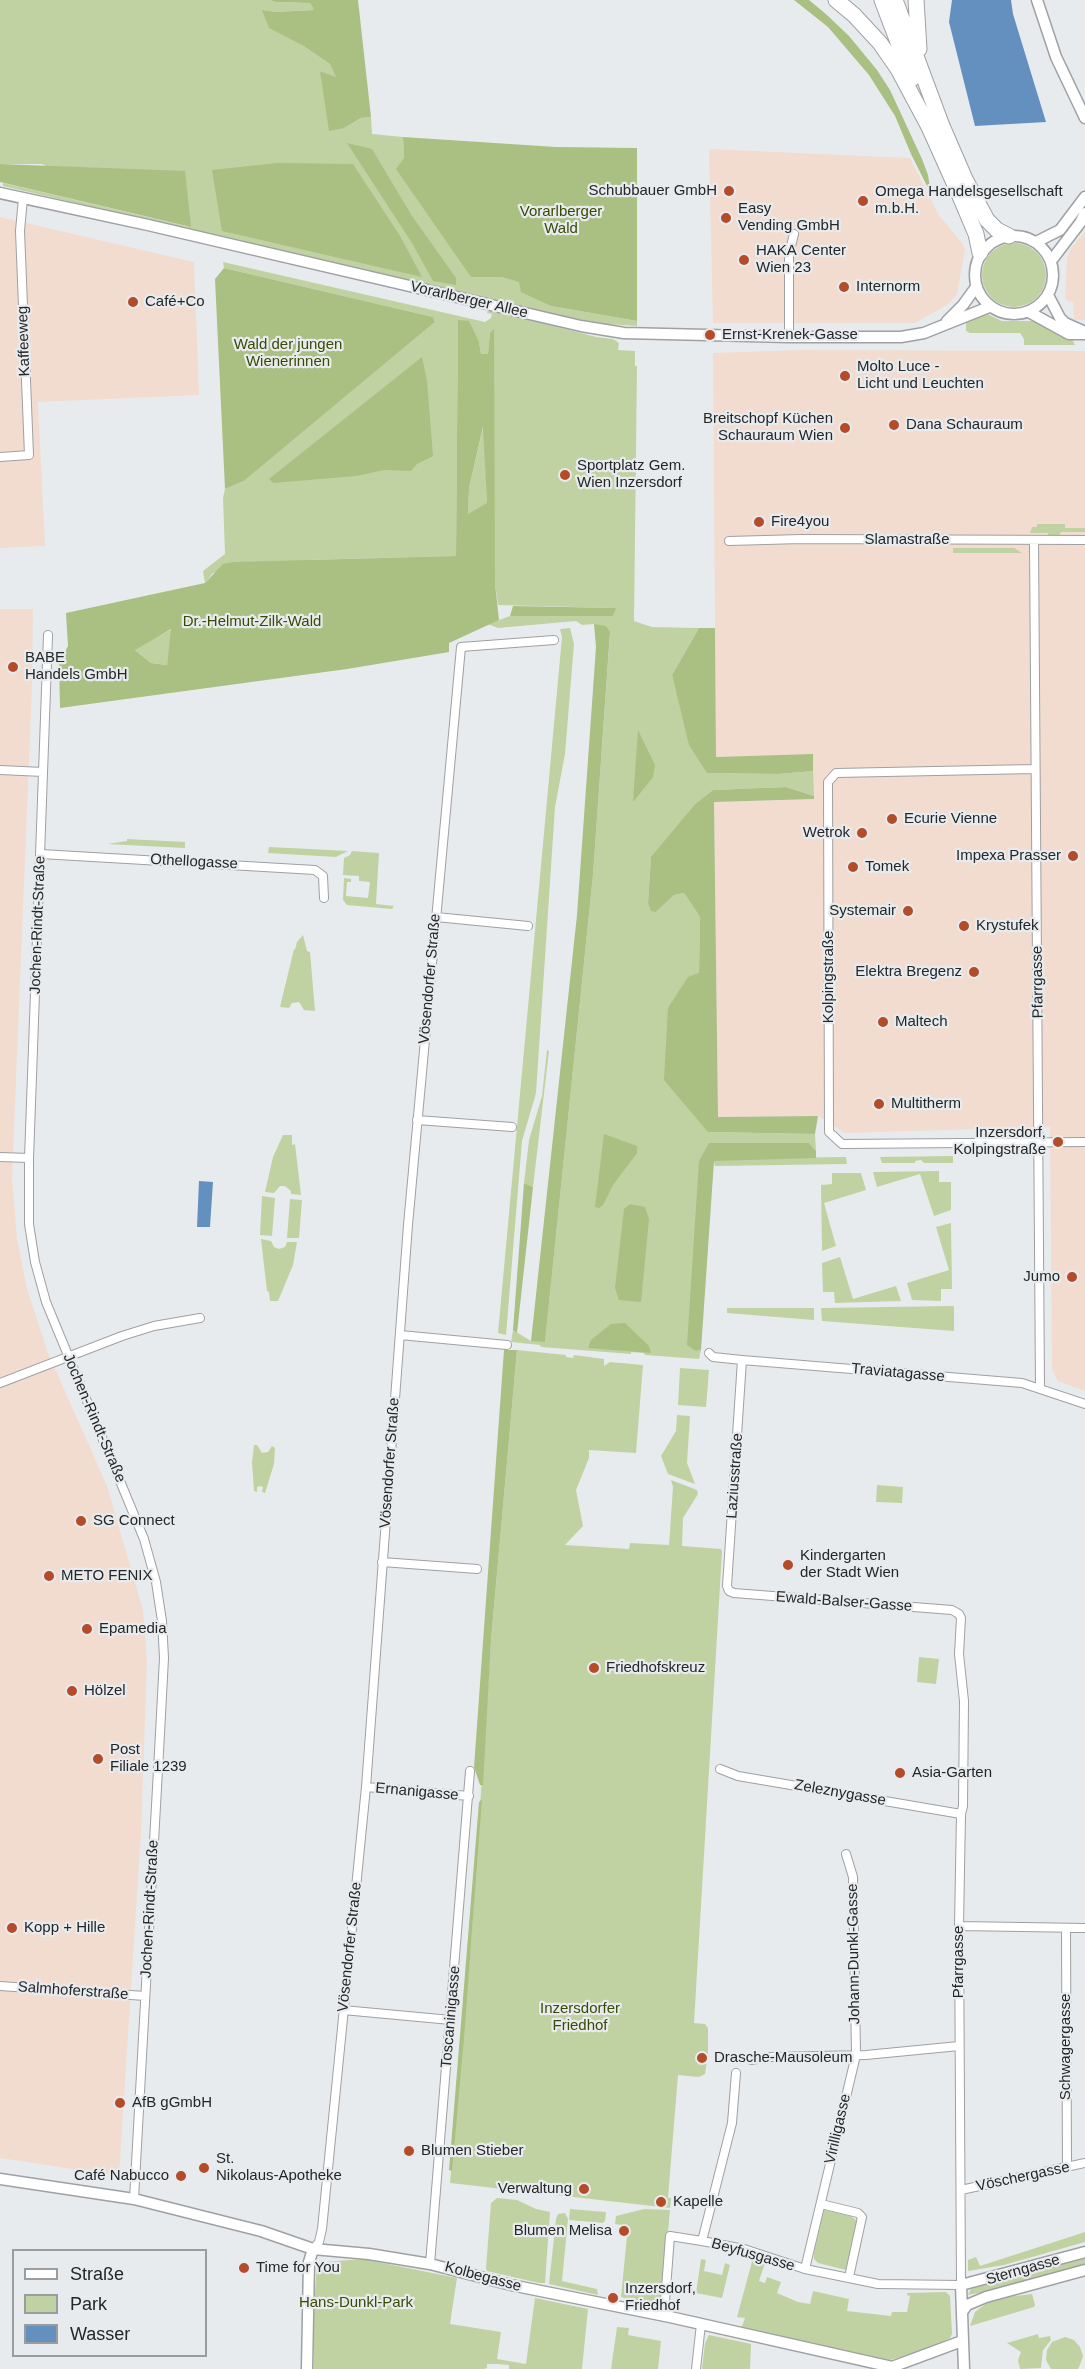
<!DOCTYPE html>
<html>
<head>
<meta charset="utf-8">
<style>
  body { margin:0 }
  #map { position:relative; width:1085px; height:2369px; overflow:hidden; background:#e8ebee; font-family:Helvetica,sans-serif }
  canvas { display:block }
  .legend { position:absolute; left:12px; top:2249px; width:195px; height:108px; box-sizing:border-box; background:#e8ebee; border:2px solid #9a9c9e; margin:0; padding:8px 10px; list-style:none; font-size:18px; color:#252627 }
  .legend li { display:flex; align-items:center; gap:12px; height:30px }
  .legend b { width:30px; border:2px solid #9a9c9e }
</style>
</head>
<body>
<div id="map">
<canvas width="1085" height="2369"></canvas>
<ul class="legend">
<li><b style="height:8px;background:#fff"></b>Straße</li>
<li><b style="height:16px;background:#c0d2a1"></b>Park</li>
<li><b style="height:16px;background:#6390be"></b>Wasser</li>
</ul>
</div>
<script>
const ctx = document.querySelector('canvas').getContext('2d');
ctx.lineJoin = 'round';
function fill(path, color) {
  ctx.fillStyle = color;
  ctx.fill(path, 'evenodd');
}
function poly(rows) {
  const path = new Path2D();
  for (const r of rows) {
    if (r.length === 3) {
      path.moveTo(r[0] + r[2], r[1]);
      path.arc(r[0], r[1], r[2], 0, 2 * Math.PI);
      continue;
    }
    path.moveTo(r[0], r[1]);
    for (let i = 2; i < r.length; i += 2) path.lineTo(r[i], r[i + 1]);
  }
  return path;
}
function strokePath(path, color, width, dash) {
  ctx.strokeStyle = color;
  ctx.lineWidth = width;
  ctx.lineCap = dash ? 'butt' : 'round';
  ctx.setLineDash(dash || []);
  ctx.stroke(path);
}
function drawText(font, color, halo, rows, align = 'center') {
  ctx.font = font + ' Helvetica,sans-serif';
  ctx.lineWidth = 4.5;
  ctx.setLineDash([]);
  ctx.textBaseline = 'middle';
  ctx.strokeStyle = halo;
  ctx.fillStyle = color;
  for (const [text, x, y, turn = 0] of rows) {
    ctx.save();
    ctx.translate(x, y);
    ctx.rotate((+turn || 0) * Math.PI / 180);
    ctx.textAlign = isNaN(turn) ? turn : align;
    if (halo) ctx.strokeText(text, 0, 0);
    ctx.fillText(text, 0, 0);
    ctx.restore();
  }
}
fill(poly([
  [709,149,910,158,938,214,963,244,965,250,957,294,947,305,915,323,713,323],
  [0,217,194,262,199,395,38,402,45,546,0,548],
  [1085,231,1085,320,1074,320,1073,302,1068,301,1065,298,1067,258,1071,248],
  [799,350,1085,351,1085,1391,1058,1381,1052,1370,1050,1127,845,1133,818,1116,718,1117,714,802,813,799,813,755,716,757,713,353],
  [0,609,33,609,32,686,12,1179,17,1238,27,1289,48,1353,107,1486,143,1610,147,1664,141,1832,119,2176,0,2158]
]), '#f2dccf');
fill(poly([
  [0,0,270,0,275,2,310,3,314,10,274,12,263,10,302,45,330,64,337,78,320,71,344,128,361,118,371,117,372,134,403,137,404,158,471,277,501,277,520,282,551,306,637,321,637,326,606,324,552,314,3,186,3,183,190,227,42,164,0,164],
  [1014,275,32],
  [223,262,485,322,491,318,492,314,487,313,488,309,596,337,613,339,619,343,618,350,635,351,635,366,637,366,634,621,652,627,699,628,672,675,681,710,707,773,778,774,813,771,814,796,786,787,713,790,695,804,651,858,648,903,656,912,674,895,684,893,700,917,699,973,708,1132,815,1134,816,1151,809,1143,709,1143,696,1351,701,1350,699,1359,645,1355,644,1353,631,1352,631,1354,541,1347,540,1345,511,1342,513,1330,531,1341,545,1341,593,875,610,633,594,624,582,625,576,621,498,628,488,624,510,616,613,616,615,608,498,605,495,584,490,333,488,355,481,354,479,342,458,321,456,556,306,560,213,573,205,583,203,571,225,554,223,498,225,489,244,481,435,322,433,317,224,268],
  [987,314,1002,321,1035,321,1056,334,1072,339,1075,345,1024,345,1024,339,1020,333,970,333,966,331,966,323,982,315],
  [484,424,487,504,468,514,469,488],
  [1037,524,1065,524,1065,528,1085,528,1085,532,1061,532,1059,536,1048,536,1048,533,1030,533,1032,527,1037,527],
  [953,548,1014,548,1022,553,953,553],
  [570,628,574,644,565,754,555,807,536,1093,522,1141,506,1335,498,1333,562,637,560,629],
  [172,629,167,665,151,663,134,649],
  [127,839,185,842,185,848,107,844,127,841],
  [269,847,310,849,348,851,336,857,268,853],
  [352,851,379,853,376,904,394,906,392,909,347,905,343,900,344,878,351,879,351,882,347,882,346,896,368,898,370,882,359,881,359,876,343,875,344,858,350,855],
  [303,935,307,951,310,952,315,1011,304,1010,299,1002,292,1003,289,1008,280,1007,294,949,295,950,297,942],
  [547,1050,549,1051,533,1187,524,1183,529,1140,542,1096],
  [283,1135,292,1135,292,1145,295,1144,301,1195,291,1194,291,1191,285,1186,280,1186,274,1193,265,1192,273,1157],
  [953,1156,953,1163,924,1163,921,1160,915,1161,915,1163,882,1163,880,1157],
  [846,1157,847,1164,715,1166,713,1159],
  [939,1171,939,1182,951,1182,951,1210,934,1216,920,1174,877,1187,873,1172],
  [832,1173,861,1173,866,1190,824,1203,836,1246,822,1251,821,1185,832,1184],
  [262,1196,275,1198,272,1236,260,1235],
  [290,1199,302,1200,299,1238,287,1238],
  [951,1223,952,1289,941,1289,941,1301,912,1300,907,1283,949,1270,936,1227],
  [261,1239,271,1241,274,1247,279,1249,285,1247,287,1242,297,1242,293,1265,278,1301,270,1301,269,1292,267,1291],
  [840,1257,853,1299,896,1286,901,1301,835,1303,834,1292,823,1292,822,1263],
  [954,1306,954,1331,822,1321,821,1308],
  [727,1308,814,1308,814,1320,727,1313],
  [517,1350,566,1355,566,1357,573,1358,574,1355,604,1359,604,1366,610,1362,643,1365,636,1453,589,1450,589,1458,576,1490,583,1526,565,1545,629,1549,630,1543,669,1545,673,1487,671,1480,697,1490,698,1494,683,1518,682,1546,721,1549,722,1552,694,2023,705,2024,708,2028,708,2055,705,2074,699,2077,678,2075,668,2198,671,2198,670,2208,450,2183,471,1944,491,1640],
  [680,1368,709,1370,706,1407,678,1405],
  [677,1415,690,1416,687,1463,695,1484,668,1474,661,1456,676,1431],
  [254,1445,257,1445,262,1453,268,1452,272,1446,275,1448,274,1464,265,1493,262,1492,263,1487,260,1486,257,1487,257,1492,254,1491,252,1462],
  [877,1485,903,1487,902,1503,876,1502],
  [919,1657,939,1659,936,1684,917,1682],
  [497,2198,517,2200,536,2209,550,2212,545,2283,539,2283,487,2271,486,2268,491,2203],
  [570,2209,606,2212,605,2221,603,2223,569,2220],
  [644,2209,670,2210,662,2300,657,2307,621,2297,628,2226,615,2224,616,2216],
  [824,2210,851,2216,857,2221,846,2270,818,2263,814,2259,814,2253],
  [565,2213,568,2219,562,2281,597,2289,598,2295,549,2284,556,2219,558,2214],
  [1085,2232,1085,2242,1004,2265,968,2271,968,2260,976,2257,980,2266],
  [753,2258,765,2263,759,2281,765,2283,767,2277,781,2282,777,2293,798,2302,810,2304,813,2291,849,2299,847,2311,891,2316,892,2312,907,2312,910,2296,907,2295,907,2293,946,2292,950,2296,952,2334,950,2338,928,2349,887,2361,741,2329,745,2318,737,2317],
  [1085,2258,1085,2265,1003,2288,968,2295,971,2289],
  [363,2259,457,2278,450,2324,501,2332,497,2359,526,2364,535,2298,588,2309,582,2369,509,2369,509,2365,496,2364,487,2364,487,2368,484,2369,314,2369,314,2304,317,2267,324,2262],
  [701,2259,706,2260,704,2271,722,2275,725,2263,730,2265,722,2298,696,2293],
  [1032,2294,1035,2305,1034,2307,970,2326,975,2312,987,2303,1007,2297],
  [617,2327,629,2328,628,2335,661,2341,658,2369,611,2369],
  [1038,2334,1039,2338,1050,2336,1051,2340,1043,2350,1041,2368,1020,2369,1018,2360,1021,2352,1007,2343],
  [709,2335,751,2344,750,2369,702,2369,705,2343],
  [1065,2337,1074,2340,1080,2347,1083,2356,1080,2365,1078,2369,1051,2369,1046,2360,1047,2350,1052,2342]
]), '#c0d2a1');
fill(poly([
  [270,0,358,0,371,117,361,118,344,128,329,131,320,71,336,77,330,64,302,45,269,28,262,10,275,12,314,10,310,3,275,2],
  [794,0,809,0,827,15,849,36,877,70,890,90,922,159,928,175,930,188,928,188,911,154,895,116,869,75,828,27],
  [403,137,556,147,637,148,637,321,551,306,521,292,519,282,501,277,471,277,396,169,404,158],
  [347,143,372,149,412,216,456,278,456,285,433,281,412,243],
  [277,163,353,164,400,236,422,277,222,231,212,170],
  [0,164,185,171,191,227,0,182],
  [224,268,433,317,435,322,244,481,225,489,215,279],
  [458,320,469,321,479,342,481,354,488,354,490,333,494,329,495,584,499,620,449,643,449,652,347,669,60,708,59,663,68,646,66,613,205,583,223,564,234,562,456,556],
  [483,427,487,503,468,514,469,488],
  [171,629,167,665,151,663,135,650],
  [422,357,427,381,433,456,417,464,411,471,384,470,356,476,273,483,269,479],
  [513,606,616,608,613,616,510,616],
  [594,624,606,626,610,632,593,875,545,1342,531,1341,577,915,596,647],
  [699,628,715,628,716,757,813,754,813,771,778,774,707,773,689,745,672,675],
  [638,730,655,765,653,777,633,802],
  [786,787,814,796,814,799,714,802,718,1117,818,1116,815,1134,708,1132,664,1080,668,1008,688,977,699,973,700,917,684,893,674,895,656,912,651,911,648,903,651,857,695,804,713,790],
  [604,1134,637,1146,637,1153,613,1185,603,1205,599,1208,595,1207],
  [709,1143,809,1143,816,1151,816,1158,714,1161,701,1350,696,1351,687,1345,699,1161],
  [524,1183,533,1187,517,1333,513,1330],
  [630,1204,645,1207,649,1219,641,1302,619,1300,615,1288,624,1209],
  [625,1323,649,1346,651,1353,588,1348,591,1340,611,1324],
  [504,1350,517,1350,491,1640,483,1785,480,1785,474,1767],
  [482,1799,464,2038,452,2171,449,2170,479,1802]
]), '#aabf82');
fill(poly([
  [952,0,1011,0,1013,14,1046,122,975,126,949,22],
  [199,1181,213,1182,210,1227,197,1227]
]), '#6390be');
const street = poly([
  [789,337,789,254,794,234],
  [0,457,29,455,20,231,23,198],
  [1034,540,1040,1388],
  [729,541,801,539,1085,540],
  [48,635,29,1158,29,1224,35,1262,46,1302,144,1539,156,1582,162,1621,164,1658,159,1752,134,2199],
  [1034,769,836,773,828,782,829,1132,842,1144,1085,1142],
  [0,770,43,772],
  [41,854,315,870,323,876,324,898],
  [436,917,528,926],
  [417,1120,512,1127],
  [0,1157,29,1158],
  [400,1335,507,1345],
  [709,1353,713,1357,742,1360,1022,1383,1085,1404],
  [0,1383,122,1336,154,1326,200,1318],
  [382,1562,477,1569],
  [720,1769,738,1776,961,1814],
  [366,1787,469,1796],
  [959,1926,1085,1928],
  [1066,1928,1067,2167],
  [0,1986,145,1996],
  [343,2010,451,2020],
  [751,2060,770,2057,866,2055,959,2046],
  [961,2190,1085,2163],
  [821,2204,858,2213,862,2217,849,2277],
  [702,2241,744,2249,805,2269,878,2284,961,2285,959,1926,961,1814,963,1806,964,1701,959,1654,961,1618,959,1614,952,1610,734,1593,729,1591,727,1586,742,1360],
  [313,2249,319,2242,322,2229,366,1787,408,1225,461,647,554,640],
  [430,2264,470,1771],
  [805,2269,856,2055,853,1877,846,1854],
  [664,2315,670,2236,702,2241,732,2123,736,2073],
  [696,2369,701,2324]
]);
const secondary = poly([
  [1037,0,1056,57,1085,118],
  [0,193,148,225,581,326,624,333,789,337,901,337,924,333,989,307],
  [1014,275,39],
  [1036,242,1060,230,1085,197],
  [1051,261,1080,223,1085,213],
  [1048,295,1060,318,1065,323,1085,332],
  [1029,312,1069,334,1085,334],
  [947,321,963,305,976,287],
  [0,2179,134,2199,261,2231,313,2249,369,2254,430,2264,511,2285,670,2317,892,2367,962,2341],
  [962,2312,967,2305,986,2297,1085,2270],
  [307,2369,309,2262,313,2249],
  [964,2369,961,2285,1085,2252]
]);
const highway = poly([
  [836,0,854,15,880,43,898,69,929,127,959,194,976,234,980,253],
  [882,0,912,79],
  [895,0,942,126,965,179,987,220,997,230,1009,236],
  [916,0,919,49]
]);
strokePath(street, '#9ea0a3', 10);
strokePath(secondary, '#9ea0a3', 13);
strokePath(highway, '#9ea0a3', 17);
strokePath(street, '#fff', 8);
strokePath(secondary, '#fff', 10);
strokePath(highway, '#fff', 15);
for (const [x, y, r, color] of [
  [729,191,6,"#b44c29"],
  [863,201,6,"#b44c29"],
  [726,218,6,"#b44c29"],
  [744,260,6,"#b44c29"],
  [844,287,6,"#b44c29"],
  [133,302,6,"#b44c29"],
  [710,335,6,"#b44c29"],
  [845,376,6,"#b44c29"],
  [894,425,6,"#b44c29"],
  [845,428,6,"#b44c29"],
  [565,475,6,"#b44c29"],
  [759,522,6,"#b44c29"],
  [13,667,6,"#b44c29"],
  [892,819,6,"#b44c29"],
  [862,833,6,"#b44c29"],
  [1073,856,6,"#b44c29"],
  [853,867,6,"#b44c29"],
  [908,911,6,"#b44c29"],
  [964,926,6,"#b44c29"],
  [974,972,6,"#b44c29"],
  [883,1022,6,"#b44c29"],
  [879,1104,6,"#b44c29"],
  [1058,1142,6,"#b44c29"],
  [1072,1277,6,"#b44c29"],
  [81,1521,6,"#b44c29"],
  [788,1565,6,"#b44c29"],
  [49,1576,6,"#b44c29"],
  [87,1629,6,"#b44c29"],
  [594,1668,6,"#b44c29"],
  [72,1691,6,"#b44c29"],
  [98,1759,6,"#b44c29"],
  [900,1773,6,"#b44c29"],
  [12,1928,6,"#b44c29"],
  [702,2058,6,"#b44c29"],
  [120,2103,6,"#b44c29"],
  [409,2151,6,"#b44c29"],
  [204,2168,6,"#b44c29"],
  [181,2176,6,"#b44c29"],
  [584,2189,6,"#b44c29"],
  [661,2202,6,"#b44c29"],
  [624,2231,6,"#b44c29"],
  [244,2268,6,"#b44c29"],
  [613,2298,6,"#b44c29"]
]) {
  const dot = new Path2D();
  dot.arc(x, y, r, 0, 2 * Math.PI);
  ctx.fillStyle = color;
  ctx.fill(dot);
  strokePath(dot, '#e8ebee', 2);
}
drawText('15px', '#252627', '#e8ebee', [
  ["Schubbauer GmbH",717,191,"right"],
  ["Omega Handelsgesellschaft",875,192],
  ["m.b.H.",875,209],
  ["Easy",738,209],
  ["Vending GmbH",738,226],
  ["HAKA Center",756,251],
  ["Wien 23",756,268],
  ["Internorm",856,287],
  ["Café+Co",145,302],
  ["Ernst-Krenek-Gasse",722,335],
  ["Molto Luce -",857,367],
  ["Licht und Leuchten",857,384],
  ["Breitschopf Küchen",833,419,"right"],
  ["Schauraum Wien",833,436,"right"],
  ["Dana Schauraum",906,425],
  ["Sportplatz Gem.",577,466],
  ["Wien Inzersdorf",577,483],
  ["Fire4you",771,522],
  ["BABE",25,658],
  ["Handels GmbH",25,675],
  ["Ecurie Vienne",904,819],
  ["Wetrok",850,833,"right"],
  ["Impexa Prasser",1061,856,"right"],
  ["Tomek",865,867],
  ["Systemair",896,911,"right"],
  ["Krystufek",976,926],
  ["Elektra Bregenz",962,972,"right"],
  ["Maltech",895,1022],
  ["Multitherm",891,1104],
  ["Inzersdorf,",1046,1133,"right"],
  ["Kolpingstraße",1046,1150,"right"],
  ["Jumo",1060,1277,"right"],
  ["SG Connect",93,1521],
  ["Kindergarten",800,1556],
  ["der Stadt Wien",800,1573],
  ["METO FENIX",61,1576],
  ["Epamedia",99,1629],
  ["Friedhofskreuz",606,1668],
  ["Hölzel",84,1691],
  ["Post",110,1750],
  ["Filiale 1239",110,1767],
  ["Asia-Garten",912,1773],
  ["Kopp + Hille",24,1928],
  ["Drasche-Mausoleum",714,2058],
  ["AfB gGmbH",132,2103],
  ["Blumen Stieber",421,2151],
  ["St.",216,2159],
  ["Nikolaus-Apotheke",216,2176],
  ["Café Nabucco",169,2176,"right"],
  ["Verwaltung",572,2189,"right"],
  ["Kapelle",673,2202],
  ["Blumen Melisa",612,2231,"right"],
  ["Time for You",256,2268],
  ["Inzersdorf,",625,2289],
  ["Friedhof",625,2306]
], 'left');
drawText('15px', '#394a04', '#e8ebee', [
  ["Vorarlberger",561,212],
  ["Wald",561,229],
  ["Wald der jungen",288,345],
  ["Wienerinnen",288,362],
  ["Dr.-Helmut-Zilk-Wald",252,622],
  ["Inzersdorfer",580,2009],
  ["Friedhof",580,2026],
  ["Hans-Dunkl-Park",356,2303]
]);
drawText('15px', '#252627', '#e8ebee', [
  ["Vorarlberger Allee",469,300,13],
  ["Kaffeeweg",24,341,-92],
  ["Slamastraße",907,540],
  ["Othellogasse",194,862,3],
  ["Jochen-Rindt-Straße",38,925,-88],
  ["Kolpingstraße",829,977,-90],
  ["Vösendorfer Straße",430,979,-85],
  ["Pfarrgasse",1038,982,-91],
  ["Traviatagasse",898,1373,5],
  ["Jochen-Rindt-Straße",94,1418,67],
  ["Vösendorfer Straße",390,1463,-86],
  ["Laziusstraße",735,1476,-86],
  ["Ewald-Balser-Gasse",844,1602,4],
  ["Ernanigasse",417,1792,5],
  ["Zeleznygasse",840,1793,10],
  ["Jochen-Rindt-Straße",150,1909,-87],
  ["Vösendorfer Straße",350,1947,-84],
  ["Johann-Dunkl-Gasse",854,1954,-91],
  ["Pfarrgasse",959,1962,-90],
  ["Salmhoferstraße",73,1991,4],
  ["Toscaninigasse",451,2017,-85],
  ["Schwagergasse",1066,2047,-90],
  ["Virilligasse",838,2129,-77],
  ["Vöschergasse",1023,2177,-12],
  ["Beyfusgasse",753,2255,16],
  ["Sterngasse",1023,2270,-16],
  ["Kolbegasse",483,2277,15]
]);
</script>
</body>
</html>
